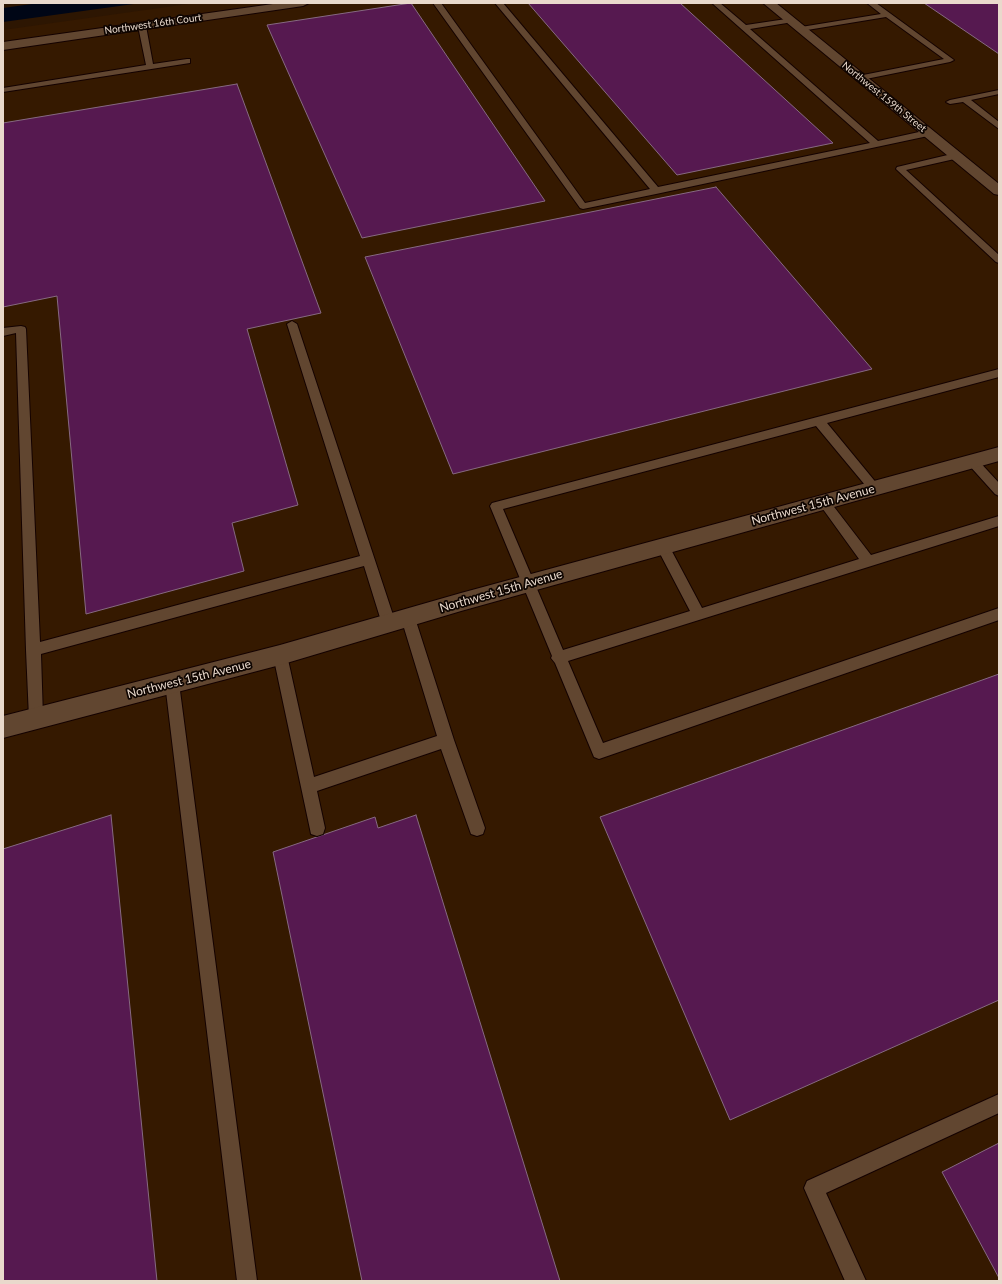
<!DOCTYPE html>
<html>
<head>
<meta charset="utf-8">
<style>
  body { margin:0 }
  #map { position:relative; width:1002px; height:1284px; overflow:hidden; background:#2d1602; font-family:Lato,sans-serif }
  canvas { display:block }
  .frame { position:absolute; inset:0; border:4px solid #e9d9cc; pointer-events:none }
</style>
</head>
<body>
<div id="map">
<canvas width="1002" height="1284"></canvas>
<div class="frame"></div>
</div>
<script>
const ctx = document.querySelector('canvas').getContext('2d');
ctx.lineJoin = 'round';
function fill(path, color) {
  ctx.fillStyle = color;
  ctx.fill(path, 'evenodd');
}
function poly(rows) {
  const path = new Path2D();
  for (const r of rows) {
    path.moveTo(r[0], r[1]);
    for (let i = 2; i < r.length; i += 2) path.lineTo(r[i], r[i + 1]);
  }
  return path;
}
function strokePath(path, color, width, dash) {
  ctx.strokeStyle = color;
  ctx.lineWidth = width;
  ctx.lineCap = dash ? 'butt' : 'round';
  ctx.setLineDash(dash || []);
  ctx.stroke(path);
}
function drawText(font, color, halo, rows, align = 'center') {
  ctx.font = font + ' Lato,sans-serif';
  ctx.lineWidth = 3.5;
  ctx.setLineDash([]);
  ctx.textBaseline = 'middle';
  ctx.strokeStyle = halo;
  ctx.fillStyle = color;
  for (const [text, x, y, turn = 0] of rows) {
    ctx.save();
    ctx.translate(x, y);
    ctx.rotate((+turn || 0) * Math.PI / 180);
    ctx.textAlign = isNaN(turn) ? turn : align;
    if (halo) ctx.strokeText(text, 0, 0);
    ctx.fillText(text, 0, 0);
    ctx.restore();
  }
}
fill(poly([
  [195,3,999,3,999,1281,3,1281,3,30]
]), '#351900');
fill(poly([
  [39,3,141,3,3,22,3,8]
]), '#000616');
const building = poly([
  [411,3,545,201,362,238,267,25,411,3],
  [528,3,680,3,833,143,677,175,528,3],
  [924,3,999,3,999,54,924,3],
  [237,84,321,313,247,329,298,505,232,523,244,571,86,614,57,296,3,307,3,123,237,84],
  [716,187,872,369,453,474,365,257,716,187],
  [999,674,999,1000,730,1120,600,817,999,674],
  [111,815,157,1281,3,1281,3,849,111,815],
  [416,815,560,1281,362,1281,273,852,375,817,378,828,416,815],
  [999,1143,999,1278,942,1172,999,1143]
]);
fill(building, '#561950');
strokePath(building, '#866981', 1);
const lane = poly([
  [433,3,441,3,585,203,650,189,495,3,503,3,658,187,870,143,712,3,720,3,746,25,793,18,793,22,750,29,878,141,928,130,932,133,928,136,656,194,583,209,580,208,433,3],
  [867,3,876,3,954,60,950,62,861,80,858,80,858,76,944,59,886,17,801,31,797,29,801,27,881,14,867,3],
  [139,24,142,24,146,26,153,64,187,59,190,59,190,63,3,92,3,88,146,65,138,26,139,24],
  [999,90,999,94,971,100,999,122,999,129,963,102,950,104,946,102,950,100,999,90],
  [956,153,959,154,960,156,959,158,906,170,999,255,999,263,996,262,896,169,897,167,956,153],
  [292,321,297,324,396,624,394,628,389,630,384,628,382,624,364,566,41,654,43,718,41,723,36,725,31,723,29,718,26,650,16,333,3,336,3,328,21,326,25,327,26,329,40,642,360,556,287,324,292,321],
  [999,369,999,377,827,423,878,485,880,488,878,491,874,493,870,491,816,426,503,509,563,650,690,611,656,546,657,542,662,541,667,542,702,608,859,559,820,505,818,502,820,499,824,497,828,499,871,555,999,516,999,526,568,661,603,743,999,608,999,620,599,759,594,757,555,663,551,658,552,656,490,506,492,503,999,369],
  [972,457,976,458,999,483,999,496,995,494,968,464,966,461,968,458,972,457],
  [408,612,413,614,415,618,454,740,485,828,483,834,477,836,471,834,441,749,317,791,325,828,323,834,317,836,311,834,273,655,275,651,280,649,285,651,287,655,314,777,437,736,401,618,403,614,408,612],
  [172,677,177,678,179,683,257,1281,237,1281,165,683,167,678,172,677],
  [999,1094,999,1113,826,1193,866,1281,845,1281,804,1188,807,1181,999,1094]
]);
const street = poly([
  [763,3,776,3,999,184,999,195,994,194,763,3],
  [999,447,999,461,461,611,280,665,3,738,3,716,280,645,461,593,999,447]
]);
const secondary = poly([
  [280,3,309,3,303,6,3,50,3,42,280,3]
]);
strokePath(lane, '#140200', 2);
strokePath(street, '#140200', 2);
strokePath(secondary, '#140200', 2);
fill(lane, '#614630');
fill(street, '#614630');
fill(secondary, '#614630');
drawText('10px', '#e9d9cc', '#0e0501', [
  ["Northwest 16th Court",153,24,-8],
  ["Northwest 159th Street",884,97,39]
]);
drawText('12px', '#e9d9cc', '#0e0501', [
  ["Northwest 15th Avenue",813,505,-15],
  ["Northwest 15th Avenue",501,591,-16],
  ["Northwest 15th Avenue",189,679,-14]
]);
</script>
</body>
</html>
